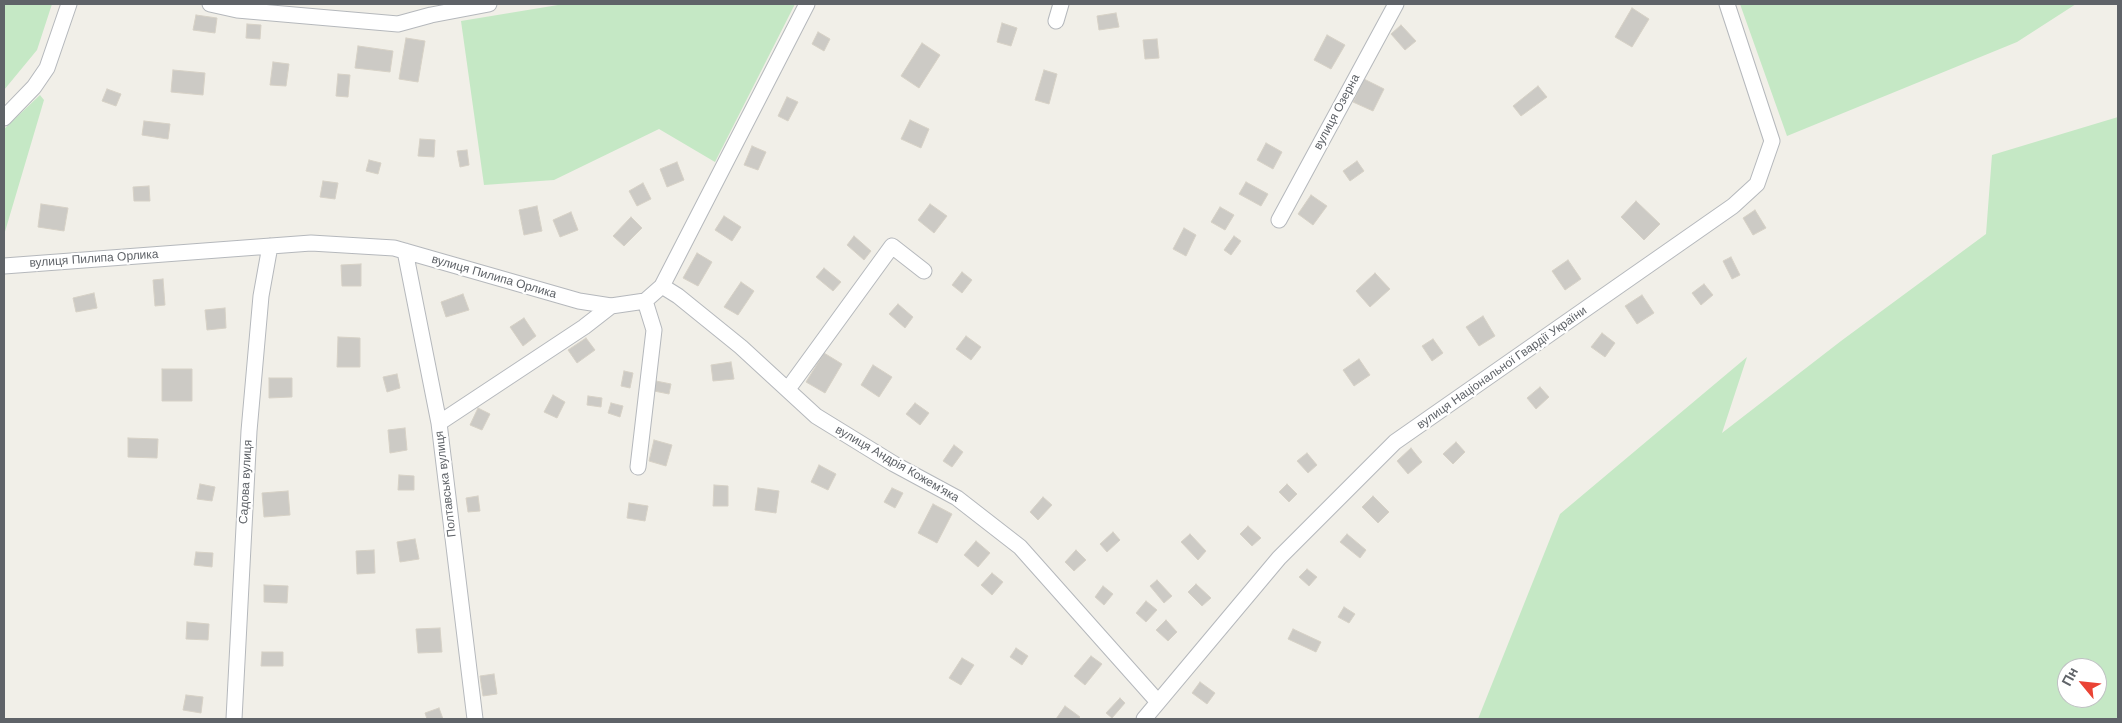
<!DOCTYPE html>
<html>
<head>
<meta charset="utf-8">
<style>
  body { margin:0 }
  #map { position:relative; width:2122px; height:723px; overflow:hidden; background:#f1efe8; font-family:Arial,sans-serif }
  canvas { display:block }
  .frame { position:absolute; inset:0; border:5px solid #5f6368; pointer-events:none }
  .north { position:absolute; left:2057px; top:658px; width:50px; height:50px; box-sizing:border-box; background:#fff; border:1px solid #bfc1c3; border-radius:50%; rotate:298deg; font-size:14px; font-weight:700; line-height:20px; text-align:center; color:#5f6368 }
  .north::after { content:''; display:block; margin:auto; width:18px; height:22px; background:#ea4335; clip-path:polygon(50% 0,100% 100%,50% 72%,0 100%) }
</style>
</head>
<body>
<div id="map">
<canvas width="2122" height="723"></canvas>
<div class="frame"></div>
<div class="north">Пн</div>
</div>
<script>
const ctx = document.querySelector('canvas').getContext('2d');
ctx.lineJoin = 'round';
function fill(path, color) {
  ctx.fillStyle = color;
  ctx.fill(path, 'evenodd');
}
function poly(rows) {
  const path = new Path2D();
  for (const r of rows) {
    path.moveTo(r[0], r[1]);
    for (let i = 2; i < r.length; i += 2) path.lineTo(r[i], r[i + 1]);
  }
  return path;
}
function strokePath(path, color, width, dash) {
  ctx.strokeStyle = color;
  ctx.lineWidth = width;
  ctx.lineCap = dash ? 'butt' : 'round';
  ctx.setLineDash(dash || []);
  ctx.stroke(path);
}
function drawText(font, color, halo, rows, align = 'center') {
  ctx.font = font + ' Arial,sans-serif';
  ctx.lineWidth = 4.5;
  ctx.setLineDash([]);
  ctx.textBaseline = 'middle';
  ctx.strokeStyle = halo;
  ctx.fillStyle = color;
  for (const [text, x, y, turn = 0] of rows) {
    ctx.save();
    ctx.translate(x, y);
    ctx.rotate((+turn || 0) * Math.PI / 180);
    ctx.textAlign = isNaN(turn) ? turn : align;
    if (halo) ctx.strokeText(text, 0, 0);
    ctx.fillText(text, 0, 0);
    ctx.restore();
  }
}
fill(poly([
  [4,4,52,4,37,50,4,90],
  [564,4,795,4,715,162,659,129,554,180,484,185,461,21],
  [1740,4,2076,4,2017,42,1787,136],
  [40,95,44,100,4,235,4,129],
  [2118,117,2118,719,1478,719,1560,514,1747,357,1722,433,1841,341,1986,234,1992,155],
  [2067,668,2097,668,2097,698,2067,698]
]), '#c5e8c5');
const building = poly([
  [1632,8,1649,19,1632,47,1615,37,1632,8],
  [1116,13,1119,27,1099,30,1097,16,1116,13],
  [196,15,217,18,215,33,193,30,196,15],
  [1002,23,1017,28,1011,46,997,42,1002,23],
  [247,24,261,25,260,39,246,38,247,24],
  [1401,25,1416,41,1405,50,1391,34,1401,25],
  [818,32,830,39,824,51,812,44,818,32],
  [1327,35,1345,45,1331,69,1314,60,1327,35],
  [406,38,425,41,418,82,399,79,406,38],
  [1157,39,1159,58,1145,59,1143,40,1157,39],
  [922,43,940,55,919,88,901,76,922,43],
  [358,46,393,51,390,72,355,68,358,46],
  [273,62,289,64,286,86,270,85,273,62],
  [173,70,205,73,203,95,171,92,173,70],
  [1044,70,1057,74,1049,104,1035,100,1044,70],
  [338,74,350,75,348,97,336,96,338,74],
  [1364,79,1384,89,1373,111,1353,102,1364,79],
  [1538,86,1547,97,1521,116,1513,106,1538,86],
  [107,89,121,94,116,106,102,101,107,89],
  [787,97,798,102,788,121,778,116,787,97],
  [910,120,929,129,921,148,901,139,910,120],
  [144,121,170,124,168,139,142,135,144,121],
  [420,139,435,140,434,157,418,156,420,139],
  [1266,143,1282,152,1273,169,1257,160,1266,143],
  [752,146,766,152,758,170,744,165,752,146],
  [467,150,469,165,460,167,457,151,467,150],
  [369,160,381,163,378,174,366,171,369,160],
  [1357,161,1364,171,1350,181,1343,171,1357,161],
  [677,162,684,180,667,187,660,169,677,162],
  [323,181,338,183,335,199,320,197,323,181],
  [1246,182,1268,194,1261,206,1239,194,1246,182],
  [643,183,651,199,637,206,629,191,643,183],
  [149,186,150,201,134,201,133,187,149,186],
  [1311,195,1327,206,1313,225,1298,214,1311,195],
  [1636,201,1660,224,1644,240,1621,217,1636,201],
  [41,204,68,208,64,231,38,227,41,204],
  [930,204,947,216,934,233,918,220,930,204],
  [537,206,542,231,524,235,519,210,537,206],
  [1220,207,1234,215,1225,230,1211,222,1220,207],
  [1755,210,1766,228,1753,235,1743,218,1755,210],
  [571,212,578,230,560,237,553,220,571,212],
  [724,216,741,227,732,241,715,230,724,216],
  [631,217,642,228,624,246,613,236,631,217],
  [1184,228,1196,235,1186,256,1173,249,1184,228],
  [854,236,871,251,864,260,847,245,854,236],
  [1234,236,1241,241,1231,255,1224,250,1234,236],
  [697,253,712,262,698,286,683,278,697,253],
  [1731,257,1740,275,1732,279,1723,261,1731,257],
  [1568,260,1581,279,1565,290,1552,271,1568,260],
  [361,264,361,286,342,286,341,265,361,264],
  [824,268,841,282,833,291,816,277,824,268],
  [962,272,972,280,962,293,952,285,962,272],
  [1375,273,1390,289,1370,307,1356,291,1375,273],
  [163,279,165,305,155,306,153,280,163,279],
  [741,282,754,291,738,315,724,307,741,282],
  [1704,284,1713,295,1701,305,1692,293,1704,284],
  [94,293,97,308,76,312,73,298,94,293],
  [463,294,469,310,446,317,441,302,463,294],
  [1642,295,1654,313,1637,324,1625,306,1642,295],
  [898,304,913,317,905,328,889,314,898,304],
  [225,308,226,328,207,330,205,310,225,308],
  [1483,316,1495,336,1479,346,1466,327,1483,316],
  [524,318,536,336,523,346,510,327,524,318],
  [1602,333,1615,343,1605,357,1591,347,1602,333],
  [966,336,981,347,971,360,956,349,966,336],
  [338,337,360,338,360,367,337,367,338,337],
  [586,338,595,350,577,363,568,350,586,338],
  [1433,339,1443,353,1432,361,1422,346,1433,339],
  [824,353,842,364,825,393,806,382,824,353],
  [1359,359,1370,375,1354,386,1343,370,1359,359],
  [731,362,734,379,713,381,711,365,731,362],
  [873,365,892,377,879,397,861,385,873,365],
  [162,369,192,369,192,401,162,401,162,369],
  [624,371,633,373,630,388,621,386,624,371],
  [397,374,400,388,387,392,383,377,397,374],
  [269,378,292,378,292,397,269,398,269,378],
  [656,381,671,384,669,394,654,391,656,381],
  [1540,387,1549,397,1536,409,1527,398,1540,387],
  [553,395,565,402,557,418,544,412,553,395],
  [588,396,602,398,601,407,587,405,588,396],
  [611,403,623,406,620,417,608,413,611,403],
  [915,403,929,413,920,425,906,414,915,403],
  [478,408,490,414,482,430,470,425,478,408],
  [405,428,407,450,390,453,388,430,405,428],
  [128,438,158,439,157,458,128,457,128,438],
  [654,440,672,445,666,466,649,461,654,440],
  [1456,442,1465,452,1453,464,1443,454,1456,442],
  [954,445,963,452,952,467,943,461,954,445],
  [1411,448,1422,462,1408,474,1397,461,1411,448],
  [1307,453,1317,465,1308,473,1297,461,1307,453],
  [819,465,836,474,828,490,811,482,819,465],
  [399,475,414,476,414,490,398,490,399,475],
  [200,484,215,487,212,501,197,499,200,484],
  [1287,484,1297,494,1289,502,1279,492,1287,484],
  [714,485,728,486,728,506,713,506,714,485],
  [758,488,779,491,776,513,755,510,758,488],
  [892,488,903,493,895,508,884,502,892,488],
  [288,491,290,515,264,517,262,493,288,491],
  [478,496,480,511,468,512,466,498,478,496],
  [1373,496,1389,512,1378,523,1362,507,1373,496],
  [1043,497,1052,505,1038,520,1030,512,1043,497],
  [629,503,648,506,645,521,627,518,629,503],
  [933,504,952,514,937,543,918,533,933,504],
  [1248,526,1261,538,1252,546,1240,534,1248,526],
  [1113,532,1120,540,1107,552,1100,544,1113,532],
  [1190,534,1206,551,1198,560,1181,542,1190,534],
  [1347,534,1366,550,1360,558,1340,542,1347,534],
  [415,539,419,559,400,562,397,542,415,539],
  [976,541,990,553,978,567,964,555,976,541],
  [374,550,375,573,357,574,356,551,374,550],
  [1076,550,1086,560,1074,571,1065,562,1076,550],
  [196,552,213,553,212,567,194,565,196,552],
  [1307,569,1317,577,1309,586,1299,577,1307,569],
  [992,573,1003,582,992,595,981,585,992,573],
  [1157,580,1172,596,1164,603,1150,586,1157,580],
  [1196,584,1211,598,1202,606,1188,592,1196,584],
  [264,585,288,586,287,603,264,602,264,585],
  [1103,586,1113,594,1104,605,1095,597,1103,586],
  [1146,601,1157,610,1146,622,1136,613,1146,601],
  [1344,607,1355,614,1349,623,1338,617,1344,607],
  [1166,620,1177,632,1168,641,1156,630,1166,620],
  [187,622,209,624,208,640,186,639,187,622],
  [440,628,442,652,418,653,416,629,440,628],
  [1293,629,1321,642,1316,652,1288,639,1293,629],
  [1016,648,1028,656,1022,665,1010,657,1016,648],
  [262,652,283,652,283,666,261,666,262,652],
  [1091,656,1102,664,1085,685,1074,676,1091,656],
  [962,658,974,665,961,685,949,678,962,658],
  [494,674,497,694,483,696,480,676,494,674],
  [1200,682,1215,693,1207,704,1192,693,1200,682],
  [186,695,203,697,201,713,183,710,186,695],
  [1120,698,1125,703,1112,718,1106,713,1120,698],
  [1065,706,1080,717,1078,719,1056,719,1065,706],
  [439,708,443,719,427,719,425,713,439,708]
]);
fill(building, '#cccac5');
strokePath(building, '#d6d1c6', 1);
const street = poly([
  [210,4,237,10,398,24,431,15,489,4],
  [1056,21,1061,4],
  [4,118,34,87,47,68,69,4],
  [1279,220,1396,4],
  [405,251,439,423,475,719],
  [4,266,311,243,394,248,579,301,611,306,645,301,662,286,807,4],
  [662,286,678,296,741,347,816,416,894,464,957,498,1020,547,1158,702],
  [788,389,892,246,924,271],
  [439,423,584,327,611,306],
  [638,467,654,330,645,301],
  [234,719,249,431,261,296,270,246],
  [1144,719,1279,558,1395,442,1733,206,1757,184,1772,141,1727,4]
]);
strokePath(street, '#b5b8bc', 17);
strokePath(street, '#fff', 15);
drawText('12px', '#5f6368', '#fff', [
  ["вулиця Озерна",1337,112,-62],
  ["вулиця Пилипа Орлика",94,259,-4],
  ["вулиця Пилипа Орлика",494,277,16],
  ["вулиця Національної Гвардії України",1502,368,-35],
  ["вулиця Андрія Кожем'яка",897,464,30],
  ["Садова вулиця",246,482,-87],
  ["Полтавська вулиця",446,484,-97]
]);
</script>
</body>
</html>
